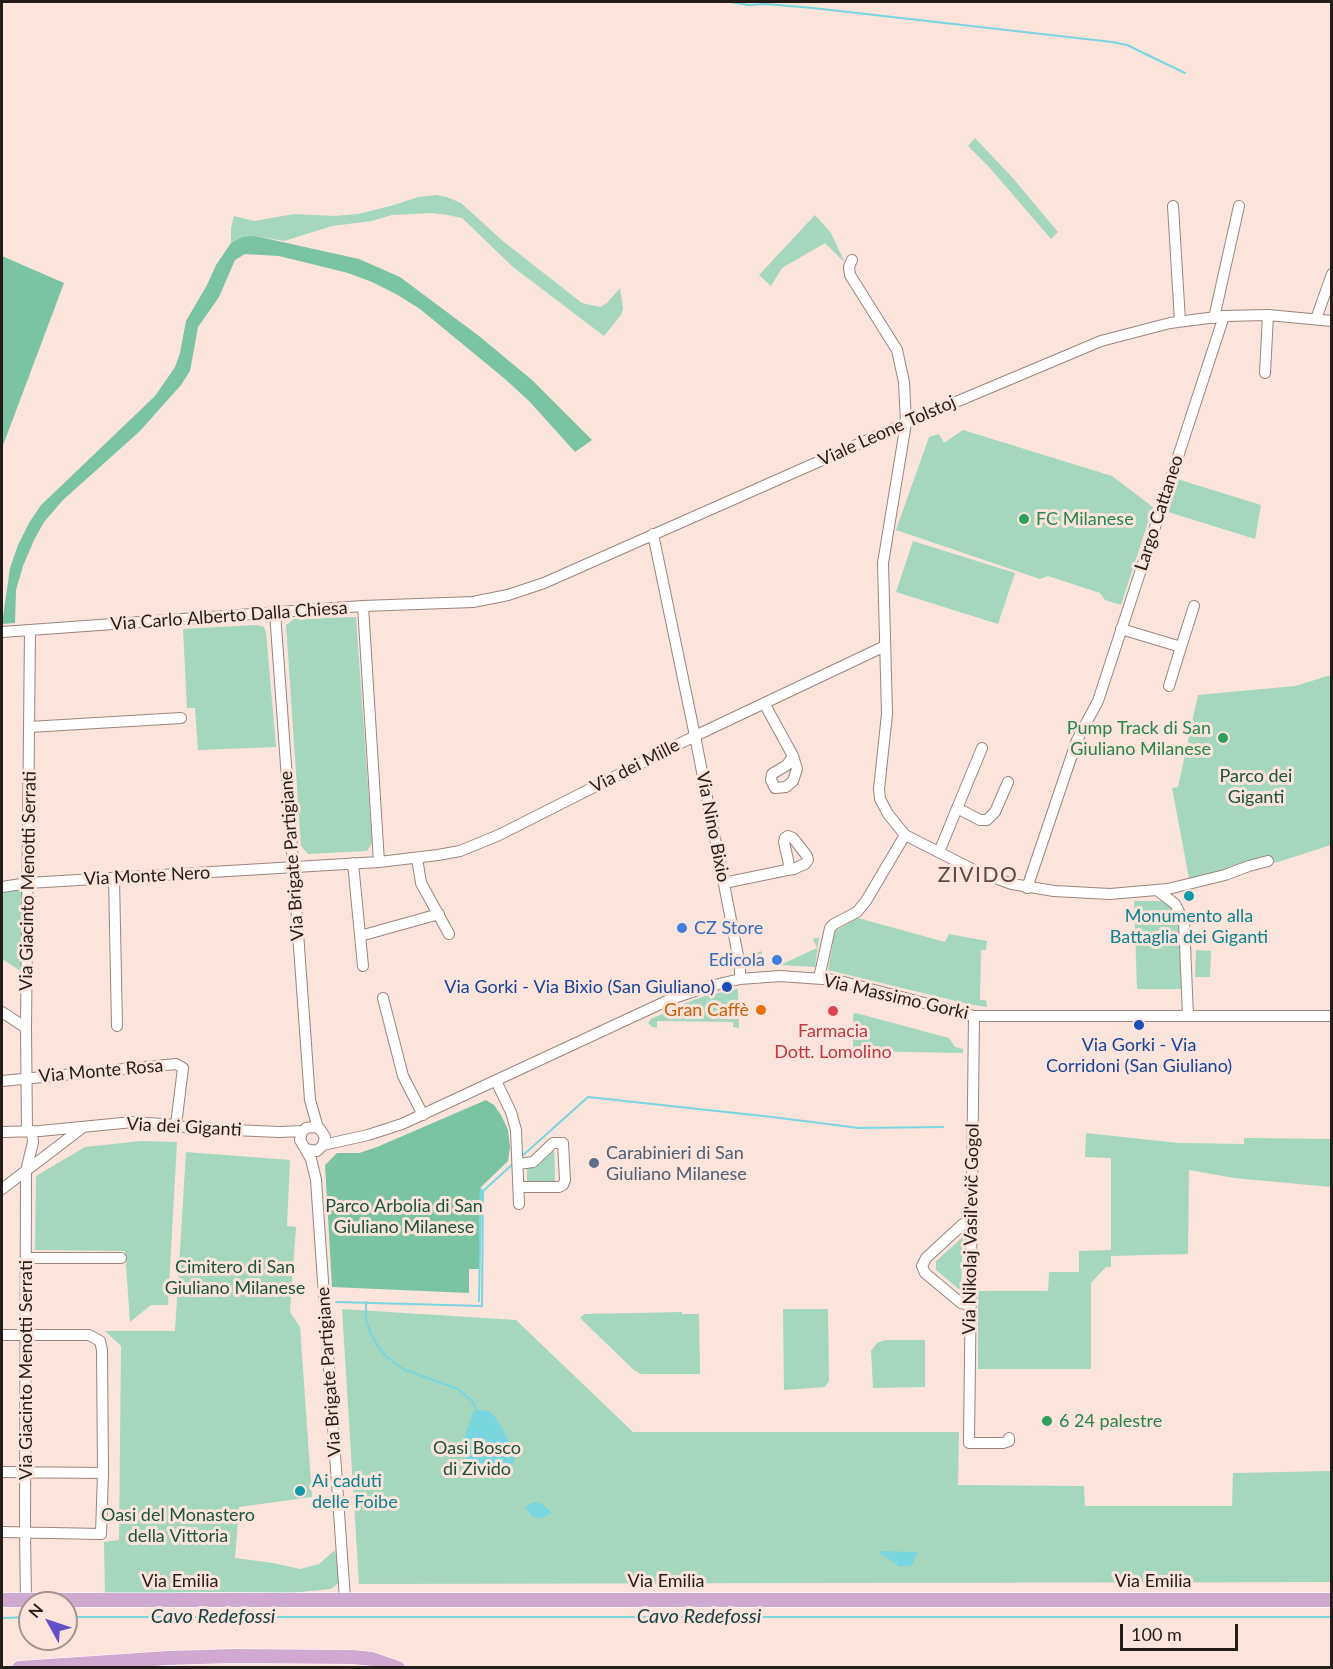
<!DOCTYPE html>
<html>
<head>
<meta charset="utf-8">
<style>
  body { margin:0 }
  #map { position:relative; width:1333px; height:1669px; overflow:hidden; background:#fbe4dc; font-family:Lato,sans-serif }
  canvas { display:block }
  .frame { position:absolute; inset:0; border:3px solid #241c19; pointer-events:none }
  .north { position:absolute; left:18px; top:1591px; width:60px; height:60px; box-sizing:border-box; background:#fbe4dc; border:2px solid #a5948e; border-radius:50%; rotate:310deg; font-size:16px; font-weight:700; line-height:24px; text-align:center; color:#241c19 }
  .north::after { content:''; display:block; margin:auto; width:21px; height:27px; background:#634fc8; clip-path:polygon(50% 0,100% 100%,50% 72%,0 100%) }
  .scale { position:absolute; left:1120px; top:1624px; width:118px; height:27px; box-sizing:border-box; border:3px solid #241c19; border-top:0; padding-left:8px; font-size:18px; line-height:21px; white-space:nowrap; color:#241c19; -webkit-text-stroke:4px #fbe4dc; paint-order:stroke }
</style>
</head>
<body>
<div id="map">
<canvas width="1333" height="1669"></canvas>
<div class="frame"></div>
<div class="north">N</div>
<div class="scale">100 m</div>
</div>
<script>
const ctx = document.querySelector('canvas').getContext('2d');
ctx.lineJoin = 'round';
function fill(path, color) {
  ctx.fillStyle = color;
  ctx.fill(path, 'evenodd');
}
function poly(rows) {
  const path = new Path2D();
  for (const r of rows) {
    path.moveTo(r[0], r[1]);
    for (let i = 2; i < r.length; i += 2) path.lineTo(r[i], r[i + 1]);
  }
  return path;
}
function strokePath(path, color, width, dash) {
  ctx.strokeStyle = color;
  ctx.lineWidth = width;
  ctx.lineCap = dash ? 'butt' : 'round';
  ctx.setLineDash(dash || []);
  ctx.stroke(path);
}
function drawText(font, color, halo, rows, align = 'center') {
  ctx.font = font + ' Lato,sans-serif';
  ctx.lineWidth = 6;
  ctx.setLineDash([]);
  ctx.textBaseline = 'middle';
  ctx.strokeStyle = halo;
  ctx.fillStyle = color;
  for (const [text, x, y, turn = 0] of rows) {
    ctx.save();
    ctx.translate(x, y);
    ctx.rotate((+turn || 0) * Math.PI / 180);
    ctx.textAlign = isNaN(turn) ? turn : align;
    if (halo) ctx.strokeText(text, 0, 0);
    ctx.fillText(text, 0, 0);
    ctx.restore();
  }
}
fill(poly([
  [975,138,1011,176,1058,232,1051,239,989,167,968,146],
  [436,195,447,197,461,203,504,242,582,303,600,307,607,303,620,288,623,309,621,315,604,336,513,267,462,218,448,215,432,213,392,215,372,221,332,226,284,241,255,236,231,243,231,228,234,216,254,221,294,214,335,216,358,214,394,205,418,197],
  [815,215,831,233,845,263,825,243,782,268,771,286,759,275],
  [963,430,1112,476,1153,507,1121,605,1105,600,1100,593,1048,576,1040,579,896,530,929,437,939,434,944,443],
  [1174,478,1261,505,1255,539,1165,511],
  [913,541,1015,573,998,624,896,592],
  [356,617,372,843,367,851,308,854,301,846,286,625,294,619],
  [257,625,264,627,266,632,276,747,198,750,195,708,187,708,183,629],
  [1331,675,1331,845,1278,862,1189,878,1172,788,1178,787,1198,695,1295,686],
  [23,889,22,972,2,959,2,892],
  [1134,901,1167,901,1176,907,1181,929,1184,989,1137,989],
  [858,918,945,942,949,934,987,941,986,950,981,950,980,1000,986,1000,987,1007,968,1004,828,970,835,931],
  [819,937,815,967,780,965,817,948,813,939],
  [1196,950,1211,951,1210,977,1195,977],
  [761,951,766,966,752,967,748,957],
  [738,989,739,1028,733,1027,733,1022,657,1021,657,1028,652,1027,648,1023,651,1019,686,1003,708,995],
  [856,1013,949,1038,955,1047,963,1049,963,1053,853,1051,853,1014],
  [1086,1133,1179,1143,1244,1144,1244,1138,1331,1139,1331,1187,1234,1178,1189,1170,1188,1254,1111,1256,1111,1267,1106,1267,1091,1283,1091,1369,978,1369,978,1291,1048,1291,1049,1272,1079,1272,1079,1251,1111,1250,1111,1158,1085,1157],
  [141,1141,177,1142,168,1305,151,1305,130,1322,125,1251,35,1250,36,1176,85,1147],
  [554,1145,555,1182,527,1182,527,1166],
  [186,1152,290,1160,287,1226,296,1227,290,1312,300,1327,312,1497,239,1507,235,1558,273,1563,300,1569,319,1564,335,1550,341,1581,331,1589,291,1593,206,1592,105,1595,104,1542,119,1540,121,1346,105,1331,175,1331],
  [963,1237,961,1291,936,1270,936,1261],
  [342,1309,516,1320,633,1432,959,1432,958,1485,1084,1486,1085,1506,1232,1506,1233,1473,1331,1471,1331,1582,359,1584],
  [783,1309,828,1309,829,1381,825,1387,784,1390],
  [682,1312,682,1314,699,1314,700,1374,641,1374,634,1370,580,1318,584,1314],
  [885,1340,925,1340,925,1387,873,1388,871,1351,877,1343]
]), '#a4d7be');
fill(poly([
  [255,236,359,259,400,277,479,336,532,380,592,440,575,452,530,402,505,379,420,309,396,294,372,282,348,273,279,256,245,254,235,260,219,297,198,327,190,371,181,385,140,431,63,500,44,522,34,540,23,566,16,590,15,623,2,624,10,568,18,545,29,523,41,505,60,487,155,396,175,367,180,353,186,321,207,285,216,265,231,243,243,237],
  [2,256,64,283,2,448],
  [486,1100,494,1105,501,1115,508,1130,510,1147,508,1161,480,1188,479,1269,469,1269,469,1293,332,1287,325,1165,337,1153,359,1153,377,1147]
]), '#7ac4a3');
fill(poly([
  [475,1410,489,1411,496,1418,516,1453,513,1464,503,1467,484,1466,473,1463,466,1458,463,1449,464,1439,472,1414],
  [533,1502,542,1504,552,1513,542,1518,533,1517,525,1507],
  [877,1551,917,1552,912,1565,900,1567]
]), '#79d5de');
strokePath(poly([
  [730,2,749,5,766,4,813,8,1112,42,1127,45,1185,73],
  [521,1157,588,1097,772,1117,859,1128,943,1127],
  [479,1301,481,1189],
  [336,1302,482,1306,483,1191,514,1163],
  [366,1302,366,1319,370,1332,379,1348,387,1357,403,1369,458,1389,472,1401,478,1412],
  [66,1617,1332,1617],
  [2,1618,30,1617]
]), '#79d5de', 2);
const minor = poly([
  [1173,206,1180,321],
  [852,260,849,267,850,275,897,350,904,382,906,423,883,563,887,714,879,789,880,799,888,814,905,835,976,871,1012,884,1054,891,1110,894,1168,889,1225,875,1249,866,1268,861],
  [1214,318,1239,206],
  [1316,319,1332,274],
  [1265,373,1268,315],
  [653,534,695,736,740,966,740,979],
  [363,606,379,862],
  [275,612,310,1100,318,1128],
  [1121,629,1181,647,1194,606],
  [2,632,363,606,473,602,508,595,544,583,906,423,1101,341,1170,323,1224,316,1268,315,1332,321],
  [1169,686,1181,647],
  [764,703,793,756,787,765,772,774,771,780,775,788,786,787,793,781,797,769,793,756],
  [29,727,181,718],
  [957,808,980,820,987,820,995,812,1008,782],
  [939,852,982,748],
  [417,858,421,883,449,934],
  [353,863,363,966],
  [114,878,117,1026],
  [724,883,787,870,794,869,800,866,805,864,808,860,807,856,793,838,788,836,785,838,784,842,790,869],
  [2,887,28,883,379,862,438,855,460,851,499,835,695,736,885,646],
  [1027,888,1077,740,1098,701,1224,316],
  [1157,890,1175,904,1184,921,1188,1016],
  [360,936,439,914],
  [819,978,830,928,834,924,857,912,866,901,905,835],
  [383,998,403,1076,423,1115],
  [2,1012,26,1028],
  [974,1016,969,1443,1003,1443,1009,1441,1009,1438],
  [2,1081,176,1064,183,1068,176,1125],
  [496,1081,511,1112,516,1130,519,1204],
  [27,1131,26,1028,30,630],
  [2,1132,40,1131,133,1122,176,1125,188,1128,279,1132,303,1131],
  [323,1145,368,1135,402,1124,671,999,707,987,740,979,780,976,836,980,974,1016,1332,1016],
  [305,1149,317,1151,323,1145,325,1137,320,1129,314,1127,306,1128,302,1132,300,1140,311,1159,316,1180,345,1599],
  [518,1164,533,1162,553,1143,563,1143,565,1180,563,1185,559,1187,519,1187],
  [2,1189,82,1128],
  [26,1258,121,1258],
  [971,1305,961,1303,925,1273,922,1266,926,1258,963,1224,971,1222],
  [2,1335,89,1335,100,1341,102,1350,103,1473,101,1534,2,1532],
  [2,1472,103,1473],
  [26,1600,25,1533,26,1171,33,1142,32,1131]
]);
const major = poly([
  [2,1600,1332,1600],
  [19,1668,168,1658,232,1656,353,1657,372,1659,398,1668]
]);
strokePath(minor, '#9a857e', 12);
strokePath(major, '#fff', 15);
strokePath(minor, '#fff', 10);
strokePath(major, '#d0a9d0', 14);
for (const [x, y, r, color] of [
  [1024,519,6,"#2e9e5b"],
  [1223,738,6,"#2e9e5b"],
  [1189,896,6,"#0f9aa8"],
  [682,928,6,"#3f7fe0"],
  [777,960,6,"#3f7fe0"],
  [727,987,6,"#1a4fb4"],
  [761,1010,6,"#e8710a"],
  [833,1011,6,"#e0444e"],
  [1139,1025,6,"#1a4fb4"],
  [594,1163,6,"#5c6f8a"],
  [1047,1421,6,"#2e9e5b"],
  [300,1491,6,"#0f9aa8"]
]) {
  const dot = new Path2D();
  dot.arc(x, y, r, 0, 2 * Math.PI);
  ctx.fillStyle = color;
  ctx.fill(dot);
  strokePath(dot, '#fbe4dc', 2);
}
drawText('18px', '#241c19', '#fbe4dc', [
  ["Viale Leone Tolstoj",887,431,-24],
  ["Largo Cattaneo",1159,513,-72],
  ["Via Carlo Alberto Dalla Chiesa",229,616,-4],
  ["Via dei Mille",635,766,-27],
  ["Via Nino Bixio",713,827,79],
  ["Via Brigate Partigiane",292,856,-94],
  ["Via Monte Nero",147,876,-3],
  ["Via Giacinto Menotti Serrati",28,881,-89],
  ["Via Massimo Gorki",896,997,13],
  ["Via Monte Rosa",101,1071,-5],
  ["Via dei Giganti",184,1127,3],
  ["Via Nikolaj Vasil'evič Gogol",971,1229,-89],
  ["Via Giacinto Menotti Serrati",26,1370,-90],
  ["Via Brigate Partigiane",329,1372,-94],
  ["Via Emilia",180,1581],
  ["Via Emilia",666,1581],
  ["Via Emilia",1153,1581]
]);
drawText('18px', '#27864d', '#fbe4dc', [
  ["FC Milanese",1036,519],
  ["Pump Track di San",1211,728,"right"],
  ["Giuliano Milanese",1211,749,"right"],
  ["6 24 palestre",1059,1421]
], 'left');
drawText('18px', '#1a543e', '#fbe4dc', [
  ["Parco dei",1256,776],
  ["Giganti",1256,797],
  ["Parco Arbolia di San",404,1206],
  ["Giuliano Milanese",404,1227],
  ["Cimitero di San",235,1267],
  ["Giuliano Milanese",235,1288],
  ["Oasi Bosco",477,1448],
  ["di Zivido",477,1469],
  ["Oasi del Monastero",178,1515],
  ["della Vittoria",178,1536]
]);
drawText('18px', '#0d838f', '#fbe4dc', [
  ["Monumento alla",1189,916],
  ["Battaglia dei Giganti",1189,937],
  ["Ai caduti",312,1481,"left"],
  ["delle Foibe",312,1502,"left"]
]);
drawText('18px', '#366cbe', '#fbe4dc', [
  ["CZ Store",694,928],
  ["Edicola",765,960,"right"]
], 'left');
drawText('18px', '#164399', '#fbe4dc', [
  ["Via Gorki - Via Bixio (San Giuliano)",715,987],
  ["Via Gorki - Via",1139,1045,"center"],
  ["Corridoni (San Giuliano)",1139,1066,"center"]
], 'right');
drawText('18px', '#c56008', '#fbe4dc', [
  ["Gran Caffè",749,1010]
], 'right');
drawText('18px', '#be3a42', '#fbe4dc', [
  ["Farmacia",833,1031],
  ["Dott. Lomolino",833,1052]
]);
drawText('18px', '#4e5e75', '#fbe4dc', [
  ["Carabinieri di San",606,1153],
  ["Giuliano Milanese",606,1174]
], 'left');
drawText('italic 20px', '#174247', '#fbe4dc', [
  ["Cavo Redefossi",213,1617],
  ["Cavo Redefossi",699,1617]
]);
ctx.letterSpacing = '1.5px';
drawText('21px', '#5c4942', '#fbe4dc', [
  ["ZIVIDO",978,875]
]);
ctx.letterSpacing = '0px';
</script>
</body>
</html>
